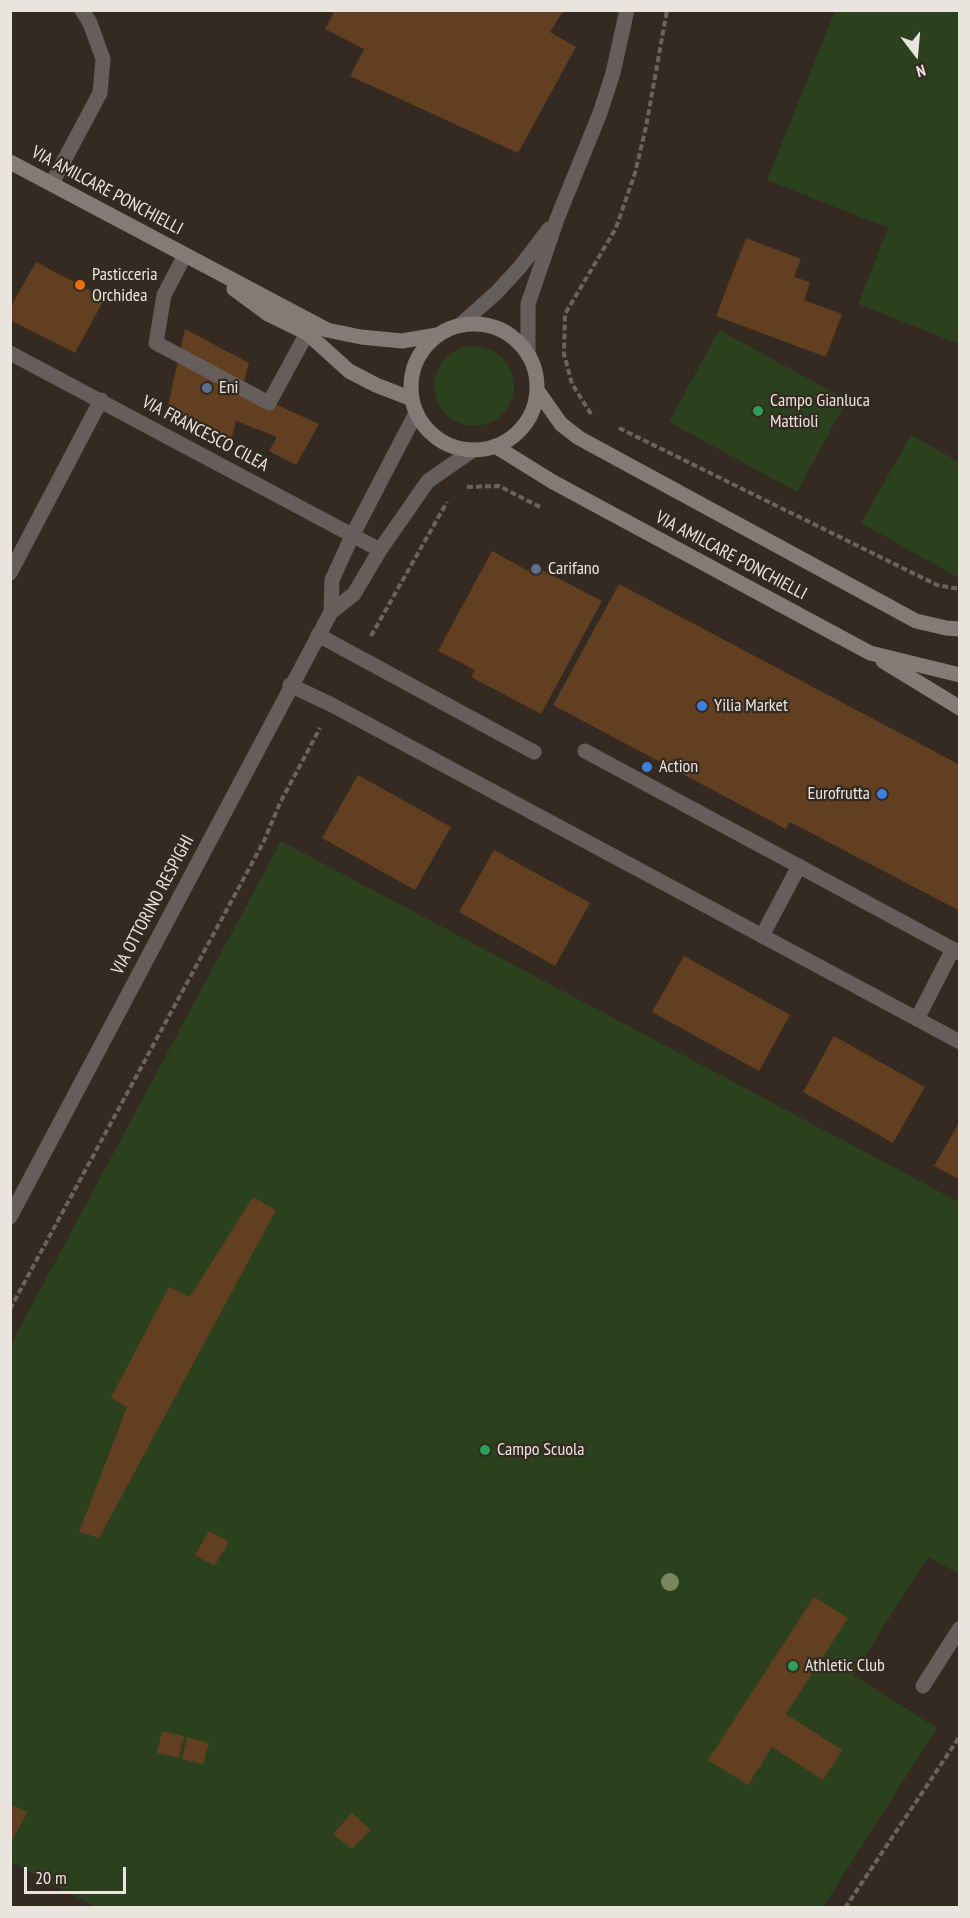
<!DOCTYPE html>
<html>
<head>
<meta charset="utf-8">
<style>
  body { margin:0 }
  #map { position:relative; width:970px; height:1918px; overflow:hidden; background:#342a21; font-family:"PT Sans Narrow",sans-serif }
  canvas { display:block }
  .frame { position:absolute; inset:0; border:12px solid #eae4de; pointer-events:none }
  .north { position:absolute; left:886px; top:24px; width:60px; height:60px; -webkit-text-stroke:4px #342a21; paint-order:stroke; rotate:164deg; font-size:16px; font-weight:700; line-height:24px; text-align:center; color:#eae4de }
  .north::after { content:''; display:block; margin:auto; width:21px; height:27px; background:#eae4de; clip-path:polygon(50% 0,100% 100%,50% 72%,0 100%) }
  .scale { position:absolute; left:24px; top:1867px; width:102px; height:27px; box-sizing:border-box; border:3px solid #eae4de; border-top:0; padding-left:8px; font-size:18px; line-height:21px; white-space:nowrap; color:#eae4de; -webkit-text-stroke:4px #342a21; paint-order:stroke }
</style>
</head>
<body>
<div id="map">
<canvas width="970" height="1918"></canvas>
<div class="frame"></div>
<div class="north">N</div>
<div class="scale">20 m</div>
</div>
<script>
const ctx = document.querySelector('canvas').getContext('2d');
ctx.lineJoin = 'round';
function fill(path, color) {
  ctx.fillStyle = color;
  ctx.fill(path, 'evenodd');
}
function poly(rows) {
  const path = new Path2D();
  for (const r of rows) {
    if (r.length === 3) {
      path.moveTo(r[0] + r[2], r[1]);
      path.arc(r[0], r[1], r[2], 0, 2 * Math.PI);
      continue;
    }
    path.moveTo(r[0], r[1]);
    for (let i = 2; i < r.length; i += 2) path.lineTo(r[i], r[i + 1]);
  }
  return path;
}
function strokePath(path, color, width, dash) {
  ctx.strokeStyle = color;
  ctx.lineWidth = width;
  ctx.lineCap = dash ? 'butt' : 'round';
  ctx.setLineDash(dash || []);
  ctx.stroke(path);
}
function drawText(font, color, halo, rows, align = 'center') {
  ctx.font = font + ' "PT Sans Narrow",sans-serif';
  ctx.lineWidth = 4.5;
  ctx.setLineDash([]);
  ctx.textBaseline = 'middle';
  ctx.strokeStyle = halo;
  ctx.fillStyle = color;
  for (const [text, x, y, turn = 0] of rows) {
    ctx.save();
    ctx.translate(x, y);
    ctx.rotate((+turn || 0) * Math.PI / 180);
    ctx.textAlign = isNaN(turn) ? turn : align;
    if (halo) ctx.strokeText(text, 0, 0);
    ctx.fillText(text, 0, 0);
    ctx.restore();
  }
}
fill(poly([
  [835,11,959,11,959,344,858,304,888,228,767,180],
  [719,330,847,400,797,492,669,422],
  [474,386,40],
  [911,435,959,462,959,578,861,523],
  [281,841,959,1202,959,1574,928,1557,853,1675,937,1728,823,1907,95,1907,11,1862,11,1344]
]), '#2b401c');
fill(poly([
  [335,10,564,10,550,32,576,47,518,153,350,76,364,49,325,29],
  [746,238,801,259,794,277,810,282,804,300,842,314,826,357,716,316],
  [36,262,105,298,75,353,10,320,10,308],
  [185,329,249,363,242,389,319,424,296,465,269,451,277,437,236,421,230,444,167,410],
  [492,551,528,571,532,565,602,601,541,714,471,677,475,670,438,651],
  [619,584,960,765,960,911,790,822,786,829,553,705],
  [358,775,451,827,415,890,322,838],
  [494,850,590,903,555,966,459,912],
  [684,956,790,1015,759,1071,652,1012],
  [834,1036,925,1087,893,1143,803,1092],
  [960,1121,960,1180,934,1166],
  [253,1197,276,1210,99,1538,79,1532,127,1407,111,1398,169,1287,190,1297],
  [209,1531,229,1542,214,1566,195,1555],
  [814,1597,848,1618,786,1714,842,1750,823,1780,772,1747,748,1785,708,1760],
  [162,1731,184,1736,179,1758,157,1753],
  [187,1737,209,1743,203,1764,182,1759],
  [10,1804,27,1812,10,1845],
  [352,1813,371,1830,352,1849,333,1834]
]), '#613f20');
strokePath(poly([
  [591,414,572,384,564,354,565,314,616,228,635,173,646,127,667,10],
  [619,428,937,585,960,589],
  [467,487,499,486,542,508],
  [371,636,447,502],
  [10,1309,264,841,280,803,320,728],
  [845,1908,960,1736]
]), '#6c635b', 4, [6, 3]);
strokePath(poly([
  [185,255,164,295,156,343,269,403,307,333],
  [318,635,534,752],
  [290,685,332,705,960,1042],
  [585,751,960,953],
  [762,936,799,866],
  [917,1019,953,949],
  [923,1686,960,1628]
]), '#655e5b', 15);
strokePath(poly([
  [52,183,100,93,103,59,90,23,82,10],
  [460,325,497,292,520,267,549,229],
  [10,353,380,550],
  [528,355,528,304,557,219,600,113,613,73,627,10],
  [10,573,101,400],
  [331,612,332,580,352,536,416,413],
  [10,1217,331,612,354,594,380,550,428,481,473,450]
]), '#655e5b', 15);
strokePath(poly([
  [10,162,327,330,361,337,402,341,437,335],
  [234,289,268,314,307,333,349,371,376,385,412,399],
  [474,387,63],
  [537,390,561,424,579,438,916,621,946,628,960,629],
  [495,446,553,482,870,653,960,675],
  [883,661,960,708]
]), '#847a76', 15);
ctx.fillStyle = '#778760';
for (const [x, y] of [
  [670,1582]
]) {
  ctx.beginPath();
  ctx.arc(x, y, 9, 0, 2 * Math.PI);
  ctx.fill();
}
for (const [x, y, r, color] of [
  [80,285,6,"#e8710a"],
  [207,388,6,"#5c6f8a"],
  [758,411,6,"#2e9e5b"],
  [536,569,6,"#5c6f8a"],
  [702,706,6,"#3f7fe0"],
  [647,767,6,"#3f7fe0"],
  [882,794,6,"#3f7fe0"],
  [485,1450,6,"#2e9e5b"],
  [793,1666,6,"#2e9e5b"]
]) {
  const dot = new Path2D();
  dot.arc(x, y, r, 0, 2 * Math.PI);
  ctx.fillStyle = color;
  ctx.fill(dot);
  strokePath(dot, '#342a21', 2);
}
drawText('18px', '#eae4de', '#342a21', [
  ["VIA AMILCARE PONCHIELLI",107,191,28],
  ["VIA FRANCESCO CILEA",205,434,28],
  ["VIA AMILCARE PONCHIELLI",731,556,28],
  ["VIA OTTORINO RESPIGHI",153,905,-62]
]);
drawText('18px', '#eae4de', '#342a21', [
  ["Pasticceria",92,275],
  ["Orchidea",92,296],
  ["Eni",219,388],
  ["Campo Gianluca",770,401],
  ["Mattioli",770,422],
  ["Carifano",548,569],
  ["Yilia Market",714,706],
  ["Action",659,767],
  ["Eurofrutta",870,794,"right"],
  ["Campo Scuola",497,1450],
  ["Athletic Club",805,1666]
], 'left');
</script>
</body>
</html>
